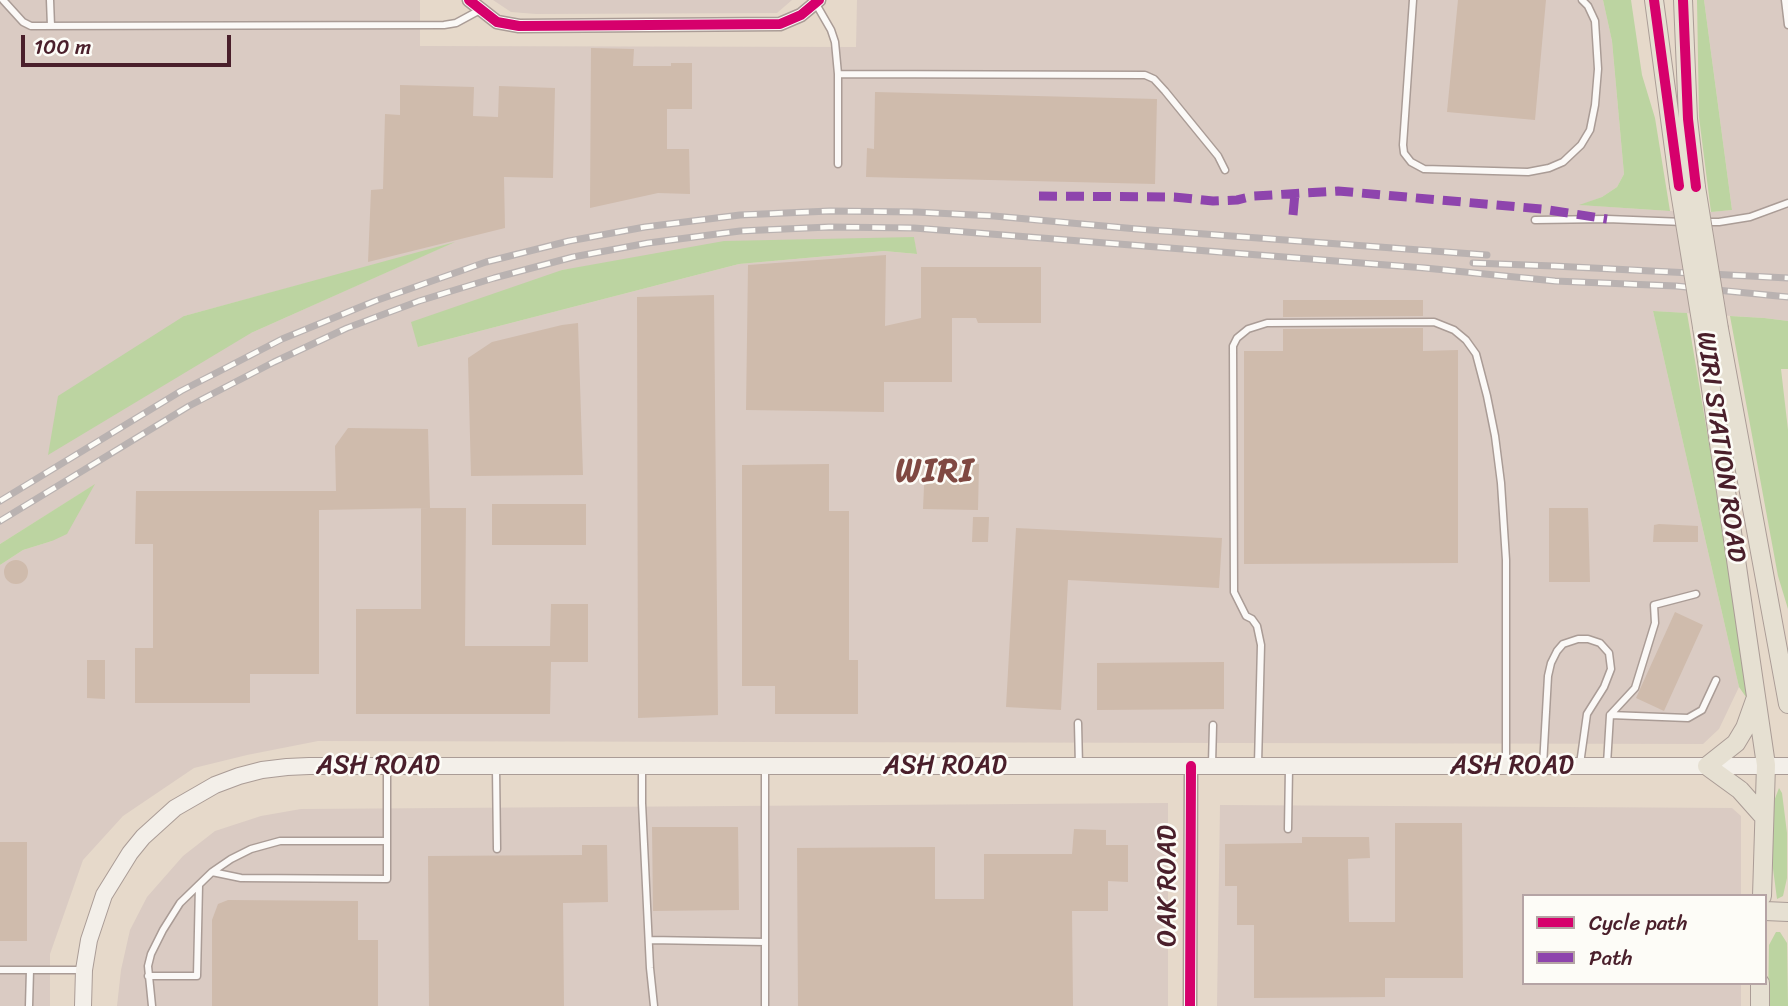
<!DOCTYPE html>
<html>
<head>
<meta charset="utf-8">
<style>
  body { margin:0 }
  #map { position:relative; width:1788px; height:1006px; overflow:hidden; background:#e6d9ca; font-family:Sriracha,sans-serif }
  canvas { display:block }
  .legend { position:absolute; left:1522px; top:894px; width:245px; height:91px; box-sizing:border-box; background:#fdfcf7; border:2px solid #b5a4a5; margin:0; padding:9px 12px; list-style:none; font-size:21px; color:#4a1f2b }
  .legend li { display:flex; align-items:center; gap:14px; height:35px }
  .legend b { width:35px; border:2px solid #b5a4a5 }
  .scale { position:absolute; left:21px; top:35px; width:210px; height:32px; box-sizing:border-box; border:4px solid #4a1f2b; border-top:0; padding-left:9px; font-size:21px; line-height:24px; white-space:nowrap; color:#4a1f2b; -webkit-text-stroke:5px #fdfcf7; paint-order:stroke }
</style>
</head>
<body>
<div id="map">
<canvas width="1788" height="1006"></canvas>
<ul class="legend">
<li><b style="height:9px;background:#d6006c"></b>Cycle path</li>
<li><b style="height:9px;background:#8e44ad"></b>Path</li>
</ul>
<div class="scale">100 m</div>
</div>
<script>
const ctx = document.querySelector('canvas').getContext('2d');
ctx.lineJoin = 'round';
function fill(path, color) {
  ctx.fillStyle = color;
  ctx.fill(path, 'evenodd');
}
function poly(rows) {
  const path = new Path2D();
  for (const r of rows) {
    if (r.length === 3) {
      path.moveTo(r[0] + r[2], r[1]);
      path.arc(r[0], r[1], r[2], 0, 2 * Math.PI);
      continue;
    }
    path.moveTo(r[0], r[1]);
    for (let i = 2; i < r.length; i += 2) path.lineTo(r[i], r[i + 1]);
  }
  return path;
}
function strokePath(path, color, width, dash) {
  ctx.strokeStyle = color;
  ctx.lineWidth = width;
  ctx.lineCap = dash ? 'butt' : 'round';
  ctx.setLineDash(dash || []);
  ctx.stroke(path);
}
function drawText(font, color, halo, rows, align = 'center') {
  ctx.font = font + ' Sriracha,sans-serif';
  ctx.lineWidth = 5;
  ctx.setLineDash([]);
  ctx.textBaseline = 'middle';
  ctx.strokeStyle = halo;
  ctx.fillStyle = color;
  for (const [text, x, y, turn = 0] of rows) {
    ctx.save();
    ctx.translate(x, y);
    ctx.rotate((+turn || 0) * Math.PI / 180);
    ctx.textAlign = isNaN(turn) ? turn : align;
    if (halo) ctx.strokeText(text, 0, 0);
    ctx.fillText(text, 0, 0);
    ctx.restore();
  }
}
fill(poly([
  [0,0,420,0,420,46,856,47,857,0,1603,0,1612,41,1624,174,1617,187,1602,197,1581,205,1670,211,1711,212,1732,210,1704,0,1788,0,1788,321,1764,318,1653,311,1739,687,1719,729,1703,744,318,741,247,755,194,768,123,816,83,860,50,954,50,1006,0,1006,0,565,23,550,52,541,94,485,0,544],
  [914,237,916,254,884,251,739,264,418,347,562,270],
  [445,246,251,333,184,316],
  [493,0,792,0,777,13,536,14,511,12],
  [1168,803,1168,1006,117,1006,121,970,130,930,147,897,183,856,215,831,261,816,301,809],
  [1220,805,1732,808,1741,816,1741,896,1524,896,1524,983,1741,983,1741,1006,1217,1006]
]), '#dacbc3');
fill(poly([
  [1603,0,1631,0,1642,75,1655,118,1670,211,1579,205,1602,197,1617,187,1624,174,1612,41],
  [1697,0,1704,0,1732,210,1711,212,1699,117],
  [914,237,917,254,884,251,739,264,418,347,411,322,562,270,724,241],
  [455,242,251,333,48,455,58,396,184,316],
  [1653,311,1687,313,1748,675,1746,697,1739,687],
  [1730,316,1764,318,1788,321,1788,369,1781,369,1788,430,1788,609,1778,576],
  [95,484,67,534,52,541,23,550,0,565,0,544],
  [1779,788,1782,793,1787,833,1787,878,1783,896,1777,899,1772,861,1771,809],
  [1776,932,1780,932,1787,943,1788,1006,1768,1006,1769,945]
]), '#bcd4a1');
fill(poly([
  [1458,0,1546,0,1535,120,1447,112],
  [591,48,634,49,633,66,671,66,671,63,692,63,692,109,667,109,667,149,689,149,690,194,658,193,590,208],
  [400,85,474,87,473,116,498,117,499,86,555,88,553,178,504,177,505,228,368,262,371,190,383,189,385,114,400,115],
  [875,92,1157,99,1155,184,866,177,867,148,874,149],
  [886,255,885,326,921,318,921,267,1041,267,1041,323,978,323,976,318,952,318,952,382,884,382,884,412,746,410,748,265],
  [714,295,718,715,638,718,637,297],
  [1283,300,1423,300,1423,316,1283,317],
  [578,323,583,475,471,476,468,358,492,342,562,325],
  [1423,328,1423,351,1458,350,1458,563,1244,564,1244,351,1283,351,1283,329],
  [348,428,428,429,430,508,319,510,319,674,250,674,250,703,135,703,135,648,153,648,153,544,135,544,136,491,336,491,335,446],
  [829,464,829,511,849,511,849,660,858,660,858,714,775,714,775,686,742,686,742,465],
  [925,464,979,464,978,510,923,509],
  [492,504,586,504,586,545,492,545],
  [421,508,466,508,465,646,550,646,551,604,588,604,588,662,551,662,550,714,356,714,356,609,421,609],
  [1549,508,1588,508,1590,582,1549,582],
  [973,517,989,517,988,542,972,542],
  [1659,524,1698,526,1698,542,1653,542,1654,525],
  [1016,528,1222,538,1219,588,1068,580,1061,710,1006,707],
  [16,572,12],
  [1675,612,1703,625,1664,711,1636,698],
  [87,660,105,660,105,699,87,698],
  [1224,662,1224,709,1097,710,1097,663],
  [1395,823,1462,823,1463,978,1385,978,1385,997,1254,998,1254,925,1237,925,1237,886,1225,886,1225,844,1302,843,1302,837,1369,837,1370,858,1348,859,1349,922,1395,922],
  [652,827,738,827,739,910,653,911],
  [1074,829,1106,830,1106,845,1128,845,1128,882,1108,881,1108,911,1072,911,1073,1006,798,1006,797,848,935,847,935,899,984,899,984,854,1072,854],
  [0,842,27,842,27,941,0,941],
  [582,845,607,845,608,902,563,903,564,1006,429,1006,428,856,582,855],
  [228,900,358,901,358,940,378,940,378,1006,212,1006,212,920,218,904]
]), '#cfbbac');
const service = poly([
  [3,0,23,22,31,26,444,25,456,23,480,10],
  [50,0,51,26],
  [1413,0,1403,145,1404,153,1411,162,1424,169,1528,172,1549,168,1563,162,1581,145,1590,130,1595,105,1598,69,1595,21,1588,6,1582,0],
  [1785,0,1788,25],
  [816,4,831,30,835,42,838,74,838,164],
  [838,74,1145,75,1154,79,1165,91,1218,156,1225,170],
  [1535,220,1607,219,1684,222],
  [1705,222,1719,222,1750,217,1788,203],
  [1610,715,1688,718,1702,710,1716,680],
  [1078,723,1079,766],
  [1212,764,1213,725],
  [1258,764,1261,645,1257,626,1252,619,1246,616,1234,592,1233,346,1237,338,1248,329,1267,323,1434,322,1454,330,1466,340,1476,354,1487,396,1495,436,1501,483,1506,560,1506,766],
  [1607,764,1610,715,1635,688,1655,623,1654,605,1696,594],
  [1543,766,1548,676,1551,663,1557,651,1563,644,1578,639,1588,639,1600,643,1609,653,1611,669,1604,687,1587,714,1580,764],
  [496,768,497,849],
  [642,768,642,803,650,968,654,1006],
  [1288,829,1289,768],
  [212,872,231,859,251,849,280,841,387,841],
  [649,940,765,942,765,768],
  [765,942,765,1006],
  [0,970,82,970],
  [148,976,197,976,199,885],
  [29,1006,30,970],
  [152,1006,148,966,151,954,163,930,180,903,212,872,241,878,387,879,387,768]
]);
const minor = poly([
  [469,0,497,22,519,26,780,24,801,15,819,0],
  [1190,1006,1191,766]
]);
const secondary = poly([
  [83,1006,84,970,89,940,104,895,130,853,143,837,175,808,215,785,239,776,262,770,287,767,309,766,1788,766]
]);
const primary = poly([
  [1654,0,1679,186],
  [1683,0,1688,119,1696,187],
  [1702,327,1766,765,1762,896],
  [1719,329,1788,704],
  [1755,700,1745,728,1736,743,1707,766,1740,790,1764,817],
  [1765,911,1788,912],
  [1760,1006,1760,983]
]);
strokePath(service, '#aa9c96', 9);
strokePath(minor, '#aa9c96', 15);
strokePath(secondary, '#aa9c96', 18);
strokePath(primary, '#aa9c96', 20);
strokePath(service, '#fbf9f7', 6);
strokePath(minor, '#fbf9f7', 12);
strokePath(secondary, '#f3efe9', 16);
strokePath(primary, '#e6e0d2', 18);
const rail = poly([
  [1473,263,1554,266,1788,278],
  [0,501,181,391,282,339,375,301,486,262,569,241,645,227,740,215,830,211,916,212,994,216,1137,229,1487,255],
  [0,521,189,406,274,362,347,328,419,301,494,278,573,257,648,243,740,231,829,227,914,228,1425,268,1555,281,1676,286,1788,297]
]);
strokePath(rail, '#b9b2b1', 7);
strokePath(rail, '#fdfcf7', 4.5, [13]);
const primaryBridge = poly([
  [1679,186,1702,327],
  [1696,187,1719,329]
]);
strokePath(primaryBridge, '#aa9c96', 20, []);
strokePath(primaryBridge, '#e6e0d2', 18);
strokePath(poly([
  [1039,196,1174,197,1213,201,1237,200,1254,196,1338,191,1542,209,1607,219],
  [1293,215,1295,193]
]), '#8e44ad', 9, [18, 9]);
strokePath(poly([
  [469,0,497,22,519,26,780,24,801,15,819,0],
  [1654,0,1679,186],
  [1683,0,1688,119,1696,187],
  [1190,1006,1191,766]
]), '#d6006c', 10);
drawText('26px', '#4a1f2b', '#fdfcf7', [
  ["WIRI STATION ROAD",1720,447,82],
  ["ASH ROAD",378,766],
  ["ASH ROAD",945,766],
  ["ASH ROAD",1512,766],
  ["OAK ROAD",1168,886,-90]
]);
ctx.letterSpacing = '2px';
drawText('bold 33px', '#804942', '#fdfcf7', [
  ["WIRI",935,473]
]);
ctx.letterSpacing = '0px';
</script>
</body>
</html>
